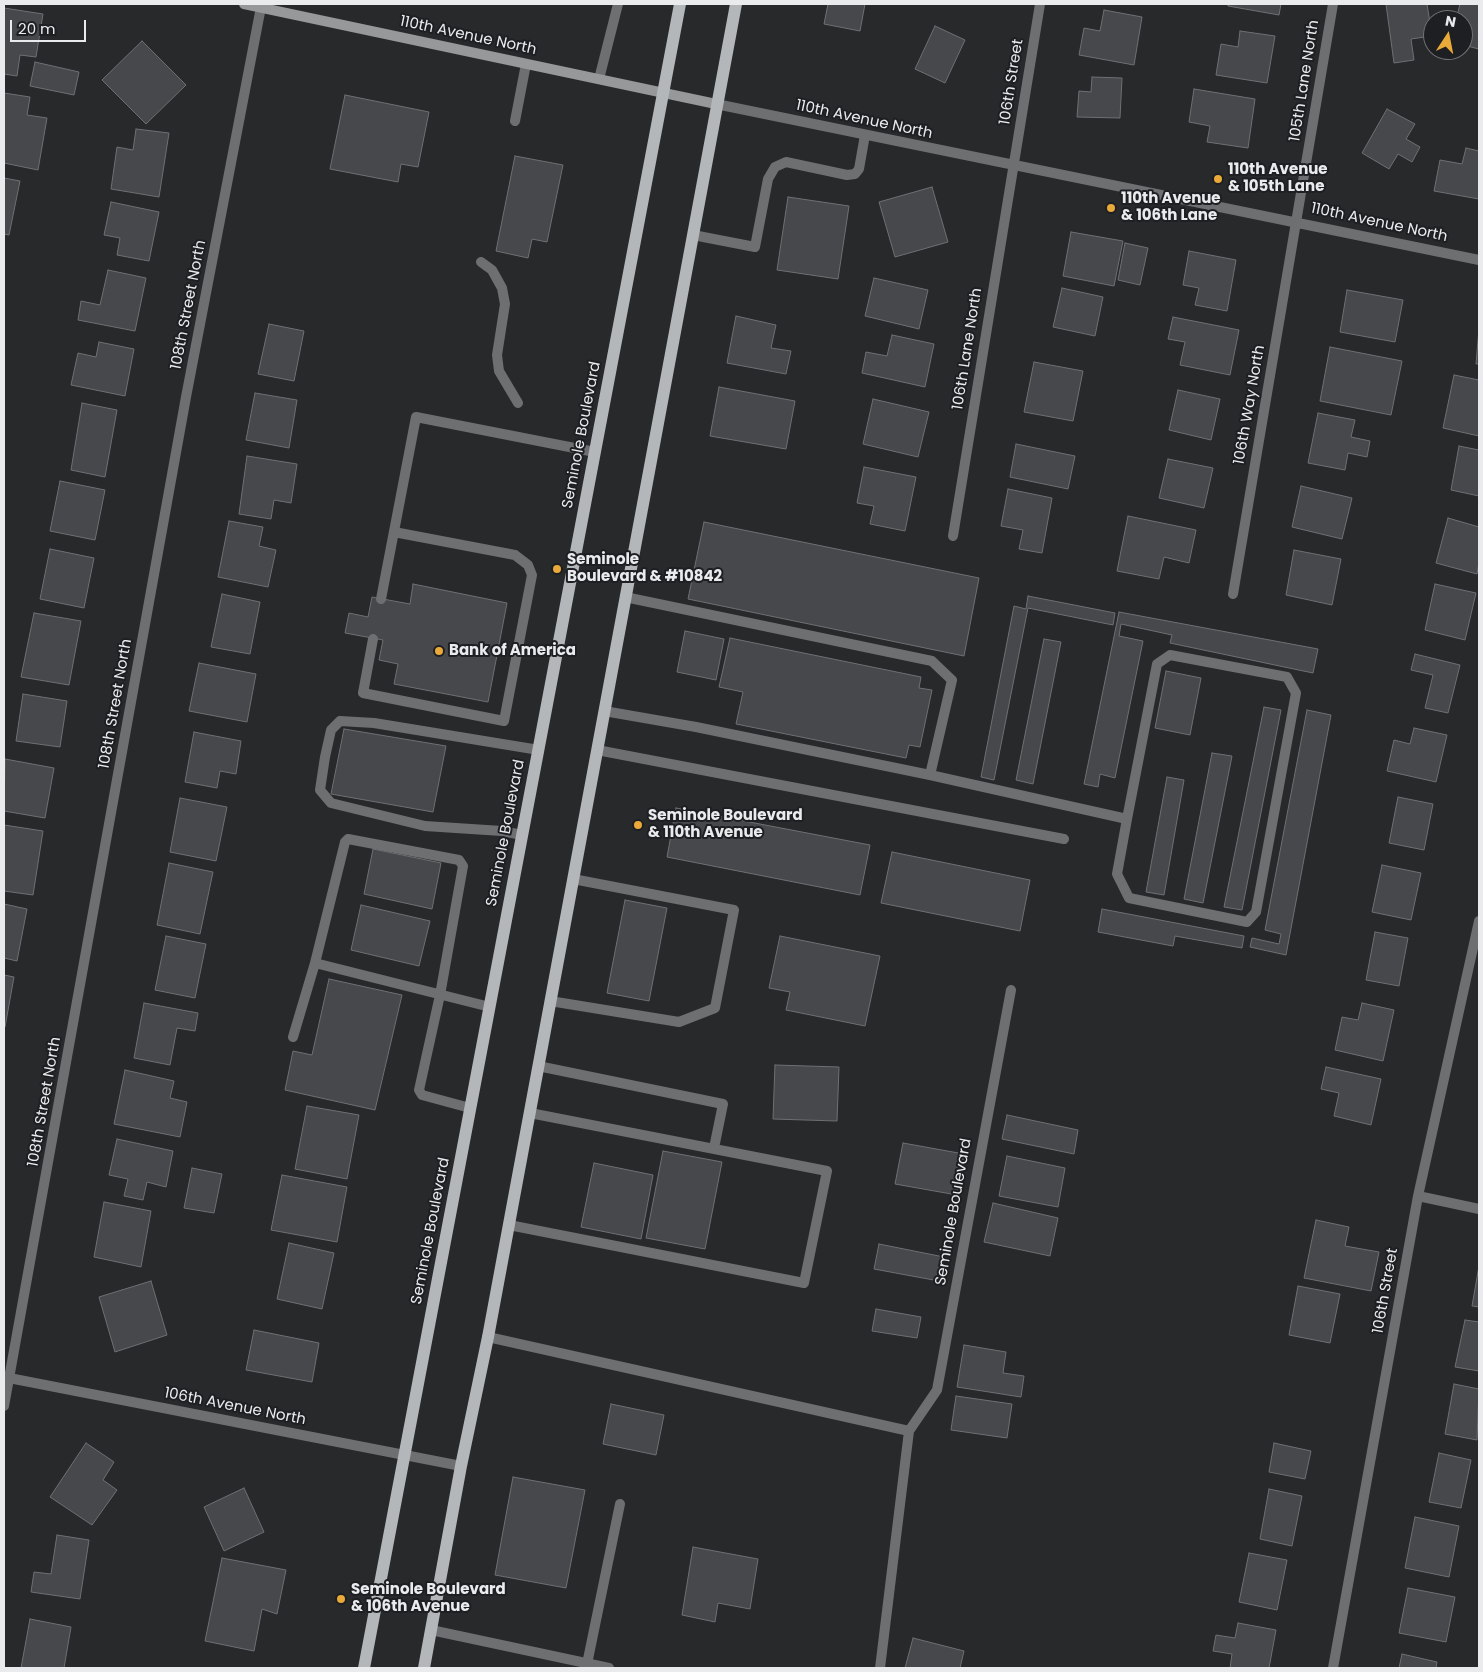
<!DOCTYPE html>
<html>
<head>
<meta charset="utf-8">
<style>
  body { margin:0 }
  #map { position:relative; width:1483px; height:1672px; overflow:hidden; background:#27292b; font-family:Poppins,sans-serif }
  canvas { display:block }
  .frame { position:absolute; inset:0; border:5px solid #eaebed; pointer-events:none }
  .north { position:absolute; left:1423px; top:10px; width:50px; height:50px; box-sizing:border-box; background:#1d1f22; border:1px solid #6f7173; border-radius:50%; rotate:11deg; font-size:14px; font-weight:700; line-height:20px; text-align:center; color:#eaebed }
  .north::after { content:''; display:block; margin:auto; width:18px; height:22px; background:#eaaa39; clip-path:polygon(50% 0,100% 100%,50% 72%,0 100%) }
  .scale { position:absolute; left:10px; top:20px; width:76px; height:22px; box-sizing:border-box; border:2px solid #eaebed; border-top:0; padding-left:6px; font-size:15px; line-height:18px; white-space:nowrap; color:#eaebed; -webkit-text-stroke:4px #1d1f22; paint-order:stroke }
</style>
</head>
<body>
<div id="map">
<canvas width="1483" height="1672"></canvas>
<div class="frame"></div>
<div class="north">N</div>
<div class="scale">20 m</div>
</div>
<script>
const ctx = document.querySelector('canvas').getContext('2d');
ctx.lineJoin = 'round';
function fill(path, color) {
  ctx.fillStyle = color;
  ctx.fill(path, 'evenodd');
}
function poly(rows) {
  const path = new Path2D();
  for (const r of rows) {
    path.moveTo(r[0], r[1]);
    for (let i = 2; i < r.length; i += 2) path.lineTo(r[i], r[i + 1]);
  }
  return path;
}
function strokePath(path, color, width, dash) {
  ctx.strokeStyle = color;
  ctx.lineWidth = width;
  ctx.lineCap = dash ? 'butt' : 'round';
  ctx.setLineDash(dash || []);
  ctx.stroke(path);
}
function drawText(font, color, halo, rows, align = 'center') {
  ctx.font = font + ' Poppins,sans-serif';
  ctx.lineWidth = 4;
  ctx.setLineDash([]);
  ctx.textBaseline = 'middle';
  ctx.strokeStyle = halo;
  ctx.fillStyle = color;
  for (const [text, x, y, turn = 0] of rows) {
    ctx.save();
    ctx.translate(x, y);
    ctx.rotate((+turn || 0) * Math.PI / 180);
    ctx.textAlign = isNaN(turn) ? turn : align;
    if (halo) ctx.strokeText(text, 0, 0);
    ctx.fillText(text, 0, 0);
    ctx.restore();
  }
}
const building = poly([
  [828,4,865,4,860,31,824,24,828,4],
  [1228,4,1281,4,1279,15,1228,6,1228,4],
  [1386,4,1427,4,1432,36,1411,39,1414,60,1394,63,1386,4],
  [1460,4,1479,4,1479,49,1463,45,1463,20,1456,20,1460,4],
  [4,8,43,14,36,57,20,55,17,76,4,74,4,8],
  [1104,10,1142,17,1134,65,1079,55,1084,28,1100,31,1104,10],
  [935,26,965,40,945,83,915,69,935,26],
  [1240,31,1275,36,1267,83,1216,75,1221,44,1238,47,1240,31],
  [142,41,186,85,146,124,102,80,142,41],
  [35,62,79,72,74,95,30,86,35,62],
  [1092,77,1122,78,1120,118,1077,117,1079,91,1091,92,1092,77],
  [1194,89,1255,99,1248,148,1207,142,1210,126,1189,122,1194,89],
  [4,93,30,97,27,115,47,118,38,170,4,163,4,93],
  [345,95,429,112,418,167,401,164,398,182,330,169,345,95],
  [1387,109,1415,124,1406,139,1420,147,1412,162,1398,154,1389,169,1362,153,1387,109],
  [136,129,169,133,159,197,111,189,117,147,133,150,136,129],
  [1466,148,1479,151,1479,199,1434,191,1440,160,1462,164,1466,148],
  [515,156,563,165,547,242,532,239,528,258,496,251,515,156],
  [4,178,20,181,9,235,4,234,4,178],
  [932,187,948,242,895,257,879,202,932,187],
  [788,197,849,206,838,279,777,270,788,197],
  [111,202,159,212,149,261,117,255,120,238,104,235,111,202],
  [1071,232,1123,241,1114,286,1063,276,1071,232],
  [1125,243,1148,248,1140,285,1118,280,1125,243],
  [1189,251,1236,260,1227,311,1195,305,1199,288,1183,285,1189,251],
  [108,270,146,278,135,331,78,320,81,301,100,305,108,270],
  [874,278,928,290,919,329,865,316,874,278],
  [1062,288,1103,297,1095,336,1053,327,1062,288],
  [1347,290,1403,300,1395,342,1340,332,1347,290],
  [736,316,776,325,771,348,791,351,786,374,727,363,736,316],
  [1173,317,1239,330,1230,375,1180,365,1185,342,1168,339,1173,317],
  [269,324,304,331,294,381,258,374,269,324],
  [1479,329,1479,364,1476,364,1479,329],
  [892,335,934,344,925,387,862,373,866,352,887,356,892,335],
  [99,342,134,349,125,396,71,385,78,353,96,357,99,342],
  [1330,347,1402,361,1391,415,1320,401,1330,347],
  [1034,362,1083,371,1073,421,1024,412,1034,362],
  [1454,375,1479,380,1479,436,1443,428,1454,375],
  [719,387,795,401,786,449,710,436,719,387],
  [1178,390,1220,399,1211,440,1169,430,1178,390],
  [255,393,297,400,289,448,246,440,255,393],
  [873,399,929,412,918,457,863,444,873,399],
  [82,403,117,410,105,477,71,470,82,403],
  [1318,413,1355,420,1351,437,1370,441,1367,457,1348,453,1345,470,1308,463,1318,413],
  [1016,444,1075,456,1068,489,1010,477,1016,444],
  [1459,446,1479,450,1479,496,1451,490,1459,446],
  [247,456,297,464,291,503,274,500,271,519,239,514,247,456],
  [1168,459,1213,468,1204,508,1159,498,1168,459],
  [864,467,916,477,905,531,870,524,874,506,857,503,864,467],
  [60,481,105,490,95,540,50,531,60,481],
  [1301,486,1352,498,1342,539,1292,527,1301,486],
  [1008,489,1052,498,1042,553,1019,549,1023,530,1001,526,1008,489],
  [1128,516,1196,530,1189,563,1164,557,1159,579,1117,571,1128,516],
  [1448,518,1479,527,1479,563,1477,574,1436,563,1448,518],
  [229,521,263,527,259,546,276,550,268,587,218,577,229,521],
  [704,522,979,578,964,656,688,599,704,522],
  [50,549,94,558,84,608,40,599,50,549],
  [1294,550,1341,559,1332,605,1286,595,1294,550],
  [413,584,507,603,488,702,394,684,398,664,379,660,383,640,345,633,349,613,368,617,372,597,410,604,413,584],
  [1435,584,1476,593,1465,640,1425,630,1435,584],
  [222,594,260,602,250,654,211,647,222,594],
  [1028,596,1115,613,1113,625,1028,608,994,780,981,777,1014,606,1026,609,1028,596],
  [1119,612,1318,649,1313,673,1170,643,1172,635,1121,624,1119,636,1143,641,1115,778,1100,774,1098,787,1084,784,1119,612],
  [34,613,81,621,69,685,21,677,34,613],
  [685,631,724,639,716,680,677,672,685,631],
  [730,638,921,677,919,688,932,690,920,747,909,745,906,758,736,724,743,692,719,687,730,638],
  [1044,639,1061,642,1033,784,1016,780,1044,639],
  [1415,654,1460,665,1448,713,1425,708,1433,675,1411,670,1415,654],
  [199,663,256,674,247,722,189,711,199,663],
  [1166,671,1201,678,1190,735,1155,728,1166,671],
  [23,694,67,701,60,747,16,741,23,694],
  [1264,707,1281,710,1242,910,1224,907,1264,707],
  [1307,710,1331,715,1286,955,1250,947,1252,938,1279,944,1281,934,1265,930,1307,710],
  [1414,728,1447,735,1436,782,1387,771,1394,740,1410,744,1414,728],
  [344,729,446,746,433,812,331,794,344,729],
  [194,732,241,741,236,774,220,771,217,788,185,782,194,732],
  [1212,753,1232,756,1203,903,1184,899,1212,753],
  [5,759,54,768,45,818,4,811,5,759],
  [1167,777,1184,780,1164,895,1146,892,1167,777],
  [1398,797,1433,804,1424,850,1389,843,1398,797],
  [180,798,227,807,216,861,170,852,180,798],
  [676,808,870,845,860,895,667,857,676,808],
  [4,825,43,831,33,895,4,891,4,825],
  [373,849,441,863,432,909,364,894,373,849],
  [892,852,1030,880,1020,931,881,903,892,852],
  [169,863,213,872,200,934,157,925,169,863],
  [1382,865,1421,873,1411,920,1372,912,1382,865],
  [625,900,667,908,649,1001,607,993,625,900],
  [4,904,27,909,17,961,4,958,4,904],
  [361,905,430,921,419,966,351,950,361,905],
  [1102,909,1244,936,1242,948,1175,936,1173,946,1098,932,1102,909],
  [1375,932,1408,938,1399,986,1366,980,1375,932],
  [166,936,206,944,195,998,155,990,166,936],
  [780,936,880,956,865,1026,786,1010,790,992,769,988,780,936],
  [4,975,14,977,5,1027,4,1027,4,975],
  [329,979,402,995,375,1110,285,1090,293,1051,312,1055,329,979],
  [144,1003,198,1013,195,1031,177,1028,170,1065,134,1058,144,1003],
  [1362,1003,1394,1010,1383,1061,1335,1050,1342,1017,1358,1020,1362,1003],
  [775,1065,839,1067,837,1121,773,1119,775,1065],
  [1326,1067,1381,1079,1371,1125,1334,1116,1339,1093,1321,1089,1326,1067],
  [125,1070,174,1081,170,1098,187,1102,180,1137,114,1124,125,1070],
  [307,1106,359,1115,347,1179,295,1169,307,1106],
  [1007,1115,1078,1130,1074,1154,1002,1139,1007,1115],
  [117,1139,173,1151,166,1187,147,1182,143,1200,124,1196,128,1179,109,1175,117,1139],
  [903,1143,964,1154,957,1195,895,1184,903,1143],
  [663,1151,722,1162,705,1249,646,1238,663,1151],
  [1007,1156,1065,1168,1058,1207,999,1196,1007,1156],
  [594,1163,653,1175,641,1239,581,1227,594,1163],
  [192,1168,222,1174,214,1213,184,1208,192,1168],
  [282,1175,347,1187,337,1242,271,1230,282,1175],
  [104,1202,151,1211,141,1267,94,1257,104,1202],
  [993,1203,1058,1218,1050,1256,984,1242,993,1203],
  [1316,1220,1349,1227,1345,1246,1379,1252,1371,1291,1304,1278,1316,1220],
  [289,1243,334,1253,322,1309,277,1299,289,1243],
  [879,1244,944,1257,939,1281,874,1269,879,1244],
  [1479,1266,1479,1307,1472,1306,1479,1266],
  [151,1281,167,1335,115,1352,99,1297,151,1281],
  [1298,1286,1340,1294,1330,1343,1289,1335,1298,1286],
  [876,1309,921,1317,917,1338,872,1331,876,1309],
  [1465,1320,1479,1322,1479,1371,1455,1367,1465,1320],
  [254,1330,319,1343,312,1382,246,1370,254,1330],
  [964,1345,1006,1352,1003,1373,1024,1376,1021,1397,957,1387,964,1345],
  [1454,1384,1479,1389,1477,1440,1445,1434,1454,1384],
  [956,1396,1012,1404,1007,1438,951,1430,956,1396],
  [611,1404,664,1415,656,1455,603,1444,611,1404],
  [86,1443,114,1462,103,1480,117,1490,92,1525,50,1497,86,1443],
  [1274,1443,1311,1451,1305,1479,1269,1472,1274,1443],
  [1439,1453,1471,1460,1461,1508,1429,1502,1439,1453],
  [513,1477,585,1490,566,1588,495,1575,513,1477],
  [244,1488,264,1532,224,1551,204,1507,244,1488],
  [1269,1489,1302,1496,1292,1546,1260,1539,1269,1489],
  [1415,1517,1459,1526,1449,1577,1405,1568,1415,1517],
  [57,1535,89,1540,80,1599,31,1592,34,1572,51,1574,57,1535],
  [693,1547,758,1559,750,1609,718,1603,715,1622,682,1615,693,1547],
  [1249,1553,1287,1560,1277,1610,1239,1602,1249,1553],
  [222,1558,286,1570,277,1614,262,1609,254,1651,205,1641,222,1558],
  [1408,1588,1455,1597,1446,1642,1399,1633,1408,1588],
  [30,1619,71,1627,64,1668,21,1668,30,1619],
  [1238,1623,1276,1630,1269,1668,1230,1668,1232,1654,1213,1651,1216,1635,1235,1638,1238,1623],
  [913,1638,964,1651,960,1668,905,1668,913,1638],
  [1402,1654,1437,1662,1436,1668,1399,1668,1402,1654]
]);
fill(building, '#46484b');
strokePath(building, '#6e7074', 1);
strokePath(poly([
  [599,79,618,4],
  [515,121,526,64],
  [693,235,755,247,768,179,775,167,786,162,847,175,855,174,859,169,865,135],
  [481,262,492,270,502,288,505,304,497,355,499,371,518,403],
  [381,599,416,417,595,452],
  [373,639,363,693,504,721,532,575,528,565,515,555,394,532],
  [604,711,696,727,930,775,952,680,932,661,625,597],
  [597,750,1064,839],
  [930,775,1127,819,1117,874,1129,898,1247,922,1256,912,1296,693,1287,677,1170,655,1157,664,1127,819],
  [522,835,502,831,425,826,331,803,320,790,325,757,331,730,340,721,374,723,539,750],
  [315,963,345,842,348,839,459,860,463,866,440,995,419,1090,422,1095,470,1108],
  [550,1001,679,1022,715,1008,734,910,573,879],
  [293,1037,315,963,490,1007],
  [538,1066,723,1104,714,1148],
  [509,1225,804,1283,827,1171,530,1113],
  [587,1664,620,1504]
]), '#6e6f71', 10);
strokePath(poly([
  [716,104,1479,260],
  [953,536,1040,4],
  [1233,594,1333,4],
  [1418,1196,1479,1209],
  [488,1337,909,1431],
  [4,1377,461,1466],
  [4,1406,186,397,261,7],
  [431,1630,609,1668],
  [880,1668,909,1431,937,1390,1011,990],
  [1333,1668,1418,1196,1479,921]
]), '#6e6f71', 10);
strokePath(poly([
  [244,4,716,104]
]), '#96989a', 10);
strokePath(poly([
  [364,1668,680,4],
  [424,1668,461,1466,488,1337,736,4]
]), '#b4b7ba', 12);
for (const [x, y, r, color] of [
  [1218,179,5,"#eaaa39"],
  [1111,208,5,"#eaaa39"],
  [557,569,5,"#eaaa39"],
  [439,651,5,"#eaaa39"],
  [638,825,5,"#eaaa39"],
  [341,1599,5,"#eaaa39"]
]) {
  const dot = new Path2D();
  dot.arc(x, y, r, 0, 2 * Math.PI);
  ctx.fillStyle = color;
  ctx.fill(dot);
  strokePath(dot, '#1d1f22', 2);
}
drawText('15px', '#eaebed', '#1d1f22', [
  ["110th Avenue North",468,36,12],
  ["105th Lane North",1305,81,-81],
  ["106th Street",1012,82,-81],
  ["110th Avenue North",864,120,12],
  ["110th Avenue North",1379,223,12],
  ["108th Street North",189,305,-79],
  ["106th Lane North",968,349,-81],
  ["106th Way North",1250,405,-80],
  ["Seminole Boulevard",582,435,-79],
  ["108th Street North",116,704,-80],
  ["Seminole Boulevard",506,833,-79],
  ["108th Street North",45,1102,-80],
  ["Seminole Boulevard",954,1212,-80],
  ["Seminole Boulevard",431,1231,-79],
  ["106th Street",1386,1291,-80],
  ["106th Avenue North",235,1407,11]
]);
drawText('bold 15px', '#eaebed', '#1d1f22', [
  ["110th Avenue",1228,170],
  ["& 105th Lane",1228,187],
  ["110th Avenue",1121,199],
  ["& 106th Lane",1121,216],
  ["Seminole",567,560],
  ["Boulevard & #10842",567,577],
  ["Bank of America",449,651],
  ["Seminole Boulevard",648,816],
  ["& 110th Avenue",648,833],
  ["Seminole Boulevard",351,1590],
  ["& 106th Avenue",351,1607]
], 'left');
</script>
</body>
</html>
